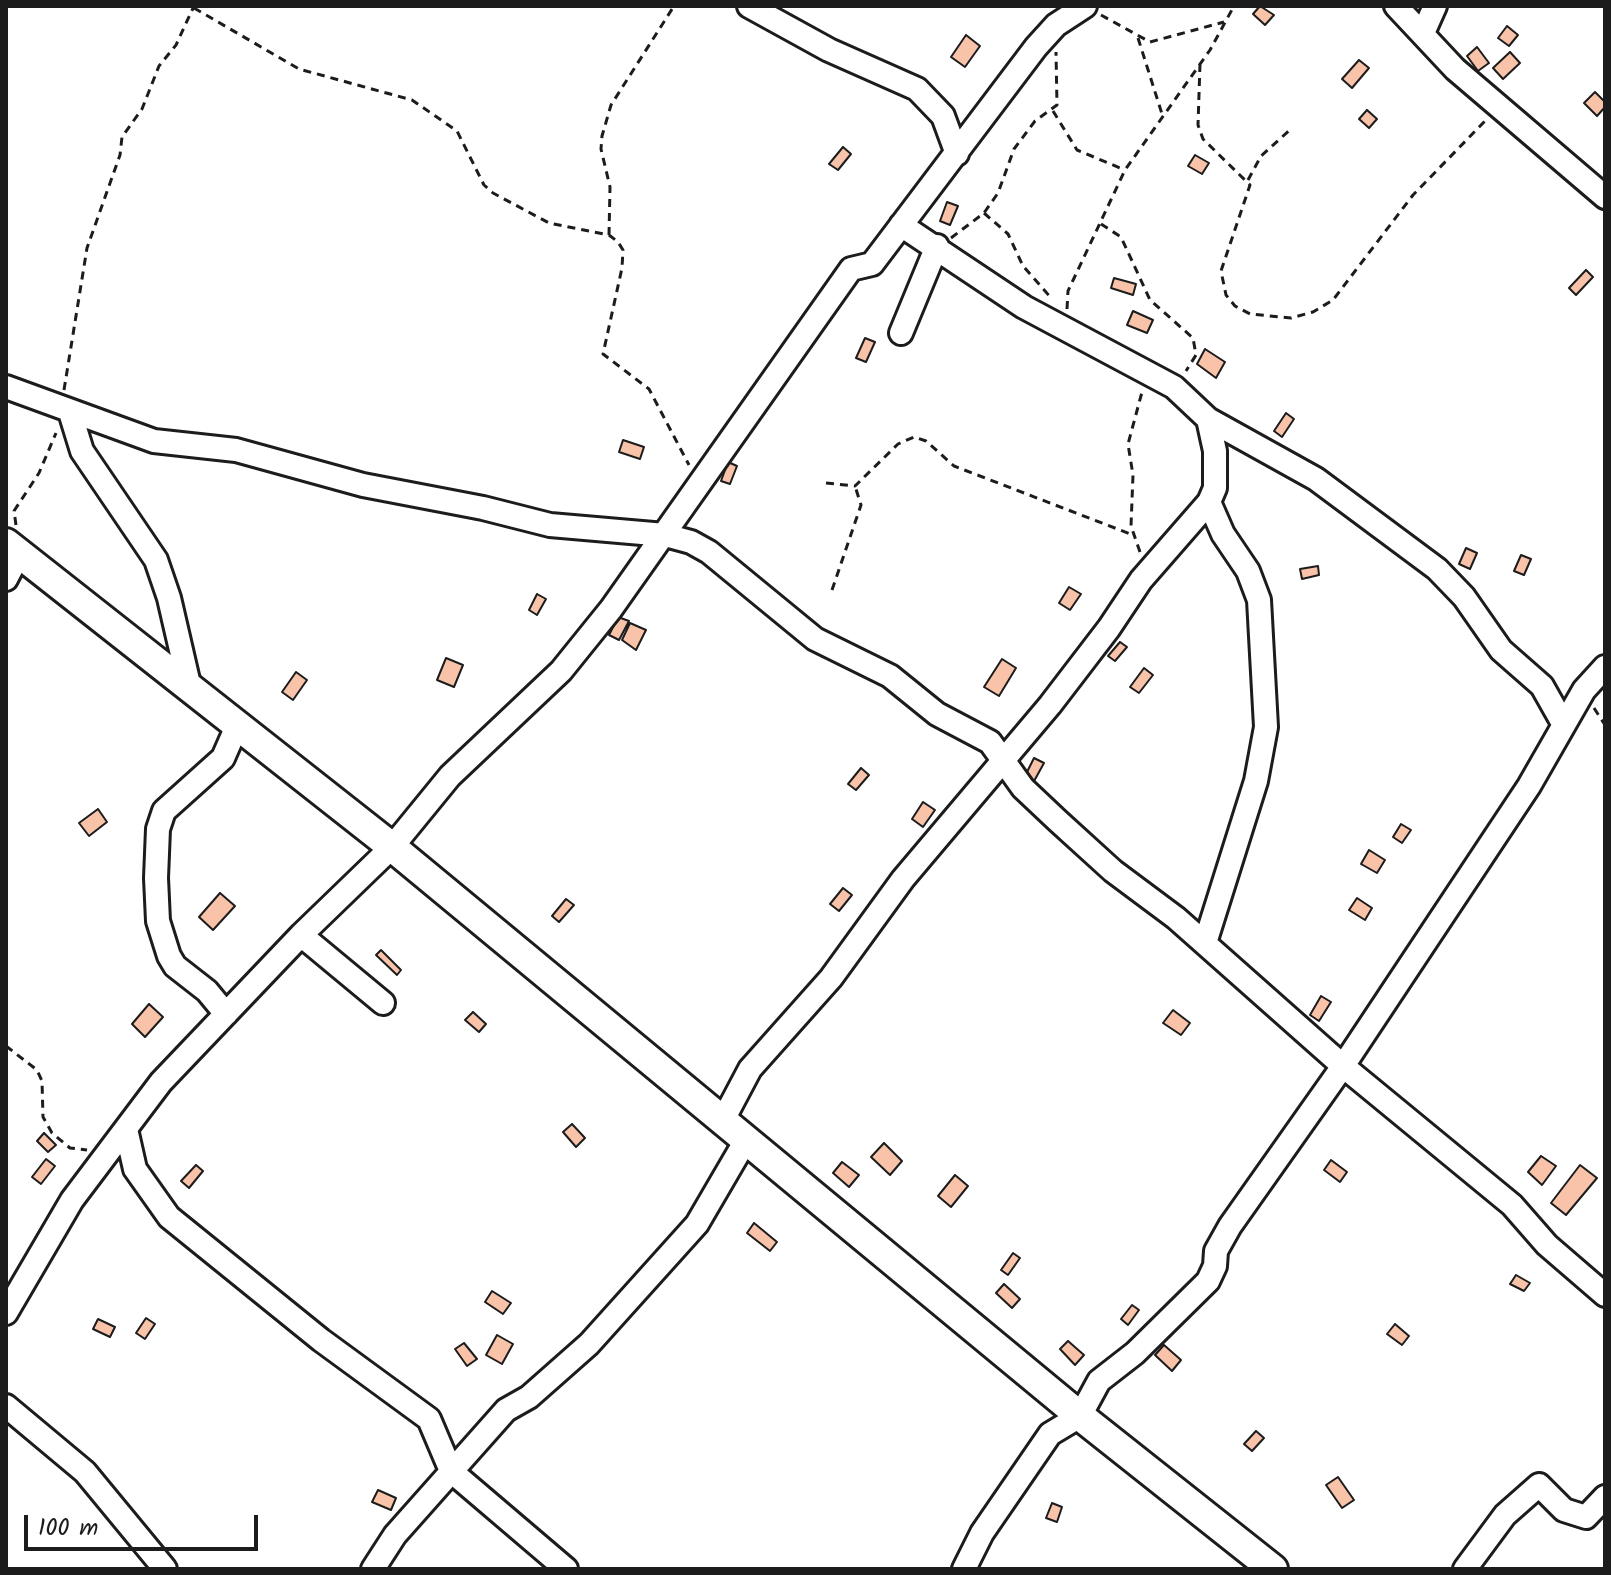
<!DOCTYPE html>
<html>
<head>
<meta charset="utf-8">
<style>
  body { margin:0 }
  #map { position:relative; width:1611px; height:1575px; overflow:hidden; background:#fff; font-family:Kalam,sans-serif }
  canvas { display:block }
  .frame { position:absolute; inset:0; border:8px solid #1c1c1c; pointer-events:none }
  .scale { position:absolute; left:24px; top:1515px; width:234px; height:36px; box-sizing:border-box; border:4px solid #1c1c1c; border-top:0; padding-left:10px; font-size:24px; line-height:28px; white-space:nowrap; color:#1c1c1c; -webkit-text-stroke:6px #fff; paint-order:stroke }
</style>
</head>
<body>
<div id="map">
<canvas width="1611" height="1575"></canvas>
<div class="frame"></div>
<div class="scale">100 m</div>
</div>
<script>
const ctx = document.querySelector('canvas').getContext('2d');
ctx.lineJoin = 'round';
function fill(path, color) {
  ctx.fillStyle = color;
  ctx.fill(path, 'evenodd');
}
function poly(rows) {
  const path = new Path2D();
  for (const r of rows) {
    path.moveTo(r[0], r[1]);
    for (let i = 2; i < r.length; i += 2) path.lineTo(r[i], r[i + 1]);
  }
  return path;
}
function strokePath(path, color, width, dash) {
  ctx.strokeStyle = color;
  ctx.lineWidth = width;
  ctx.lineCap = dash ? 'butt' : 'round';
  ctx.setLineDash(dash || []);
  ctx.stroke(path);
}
const building = poly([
  [1260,6,1274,15,1265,25,1253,14,1260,6],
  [1507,26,1518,35,1509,46,1498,38,1507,26],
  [966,35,980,46,965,67,951,57,966,35],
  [1477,47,1489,63,1478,71,1467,56,1477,47],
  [1510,52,1520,63,1503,79,1493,68,1510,52],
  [1359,60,1369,68,1352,88,1342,79,1359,60],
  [1595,92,1605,102,1605,107,1597,116,1584,103,1595,92],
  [1367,110,1377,119,1369,128,1359,119,1367,110],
  [843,147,851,154,838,170,829,164,843,147],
  [1195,155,1209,163,1202,174,1188,166,1195,155],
  [947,202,958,206,950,225,940,221,947,202],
  [1586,270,1593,277,1576,295,1569,288,1586,270],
  [1114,278,1136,284,1133,295,1111,288,1114,278],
  [1133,311,1153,320,1147,333,1127,325,1133,311],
  [865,338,875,342,866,362,856,358,865,338],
  [1205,349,1225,362,1216,378,1197,364,1205,349],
  [1286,413,1294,419,1282,437,1274,431,1286,413],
  [623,440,644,447,640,459,619,452,623,440],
  [728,462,737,466,730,484,721,481,728,462],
  [1466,548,1477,553,1470,569,1459,564,1466,548],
  [1521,555,1531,559,1524,575,1514,571,1521,555],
  [1318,566,1319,575,1302,579,1300,569,1318,566],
  [1069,587,1081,594,1070,610,1059,603,1069,587],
  [537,594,546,599,537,615,529,610,537,594],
  [618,617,629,621,619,640,609,635,618,617],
  [630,623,646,630,636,650,622,640,630,623],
  [1120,642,1127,647,1115,661,1108,656,1120,642],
  [446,658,463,665,454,687,437,680,446,658],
  [1002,659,1016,668,999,696,984,687,1002,659],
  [1144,668,1153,675,1139,693,1130,687,1144,668],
  [296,672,307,680,293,700,282,692,296,672],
  [1034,758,1044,763,1033,783,1024,778,1034,758],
  [861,768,869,775,856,790,848,784,861,768],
  [923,802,935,810,923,827,912,819,923,802],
  [98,809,107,822,89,836,79,823,98,809],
  [1401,824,1411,830,1402,843,1393,837,1401,824],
  [1369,850,1385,860,1377,873,1361,864,1369,850],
  [843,888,852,895,839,911,830,904,843,888],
  [220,893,235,906,213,930,199,917,220,893],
  [1357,898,1372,908,1365,920,1349,910,1357,898],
  [566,899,574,905,559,922,552,916,566,899],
  [381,950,401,970,397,975,376,955,381,950],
  [1321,996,1331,1002,1319,1021,1310,1015,1321,996],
  [149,1004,163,1017,145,1037,132,1024,149,1004],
  [1173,1010,1190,1023,1181,1035,1163,1023,1173,1010],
  [473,1012,486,1024,479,1032,465,1020,473,1012],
  [572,1124,585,1138,576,1147,563,1132,572,1124],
  [44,1133,56,1145,48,1152,37,1141,44,1133],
  [884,1143,902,1161,890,1175,871,1157,884,1143],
  [1541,1156,1556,1166,1542,1185,1528,1172,1541,1156],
  [46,1159,55,1166,41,1184,32,1177,46,1159],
  [1331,1160,1347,1172,1340,1182,1324,1170,1331,1160],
  [842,1162,859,1175,849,1187,833,1173,842,1162],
  [196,1165,203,1171,189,1188,181,1181,196,1165],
  [1580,1165,1597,1178,1566,1215,1551,1203,1580,1165],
  [955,1175,968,1186,951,1207,938,1196,955,1175],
  [754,1223,777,1242,770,1251,747,1233,754,1223],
  [1013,1253,1020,1258,1008,1275,1001,1270,1013,1253],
  [1516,1275,1530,1283,1524,1291,1510,1284,1516,1275],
  [1004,1284,1020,1299,1012,1308,996,1293,1004,1284],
  [492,1291,511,1303,503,1314,485,1302,492,1291],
  [1132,1305,1139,1310,1128,1325,1121,1319,1132,1305],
  [146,1318,155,1324,145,1339,136,1333,146,1318],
  [98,1319,115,1327,110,1337,93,1329,98,1319],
  [1395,1324,1409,1336,1402,1345,1387,1334,1395,1324],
  [497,1335,513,1344,502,1364,486,1355,497,1335],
  [1068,1341,1084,1355,1075,1365,1060,1349,1068,1341],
  [464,1343,477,1359,467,1366,455,1349,464,1343],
  [1164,1345,1181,1360,1172,1371,1155,1355,1164,1345],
  [1256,1431,1264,1438,1252,1451,1244,1444,1256,1431],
  [1338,1477,1354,1500,1342,1508,1326,1485,1338,1477],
  [378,1490,396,1498,391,1510,372,1502,378,1490],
  [1052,1503,1062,1507,1057,1522,1046,1518,1052,1503]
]);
fill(building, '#f8c3a9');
strokePath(building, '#1c1c1c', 2);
const minor = poly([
  [749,6,829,50,917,89,943,116,957,154],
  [1396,6,1455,69,1605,197],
  [1423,33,1435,6],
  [901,333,937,246],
  [6,387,154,441,236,450,363,485,483,508,550,525,665,535,691,542,709,552,815,639,890,676,937,714,990,742,1023,788,1058,821,1113,871,1176,918,1343,1066,1529,786,1584,690,1605,667],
  [70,412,82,451,156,560,169,598,190,689],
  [1208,419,1316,479,1437,569,1464,597,1501,650,1542,686,1564,725],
  [6,579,19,554],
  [301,935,383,1003],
  [1205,943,1256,781,1266,727,1259,600,1248,571,1223,534,1209,502],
  [226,1014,207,991,175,966,169,956,158,921,156,878,158,829,164,811,223,758,237,726],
  [723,1120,750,1069,831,978,903,879,1050,705,1109,628,1141,580,1209,502,1215,488,1215,451,1208,419,1174,387,1024,307,901,225],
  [126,1129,135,1169,169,1217,321,1340,429,1419,451,1471,566,1569],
  [6,1313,72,1200,161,1082,301,935,392,847,450,776,561,671,611,609,851,269,872,264,1036,47,1056,25,1085,6],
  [6,1406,85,1472,165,1569],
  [373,1569,395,1535,506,1410,529,1397,589,1344,697,1224,746,1140],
  [964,1569,982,1533,1050,1434,1080,1416,1099,1381,1135,1353,1208,1281,1215,1266,1216,1251,1230,1226,1343,1066,1512,1205,1547,1245,1605,1295],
  [1465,1569,1505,1515,1539,1485,1564,1510,1586,1517,1605,1497]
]);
const major = poly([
  [6,543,392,847,1080,1416,1273,1569]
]);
strokePath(minor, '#1c1c1c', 28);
strokePath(major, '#1c1c1c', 34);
strokePath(poly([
  [194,8,299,69,412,100,457,131,484,185,493,193,549,223,609,235,618,242,623,250,622,268,603,354,649,389,689,465],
  [1101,15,1150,42,1224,22],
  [1138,38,1162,114],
  [1200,64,1198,125,1203,139,1250,185,1221,271,1226,295,1235,306,1250,314,1291,318,1313,312,1333,300,1413,195,1485,121],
  [1053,111,1077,150,1125,170],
  [1248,180,1261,156,1292,128],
  [984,213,1008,234,1023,266,1052,299],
  [1101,224,1121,237,1150,300,1193,338,1196,355,1186,371],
  [609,235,610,187,601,149,602,136,611,105,674,6],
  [951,238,984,213,998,193,1014,149,1035,121,1057,105,1056,52],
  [1067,309,1068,291,1125,170,1210,50,1234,6],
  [64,390,87,248,120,155,122,137,142,109,159,66,176,45,194,6],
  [826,483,855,486,898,444,914,437,926,441,954,466,1133,535],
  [16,525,14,511,39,473,56,433],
  [1140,552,1131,526,1133,475,1128,444,1142,392],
  [832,590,861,505,855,486],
  [1594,708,1605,725],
  [6,1046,37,1070,42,1081,43,1117,52,1133,70,1148,87,1150]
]), '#1c1c1c', 3, [8, 6]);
strokePath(minor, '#fff', 22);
strokePath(major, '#fff', 28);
</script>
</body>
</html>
